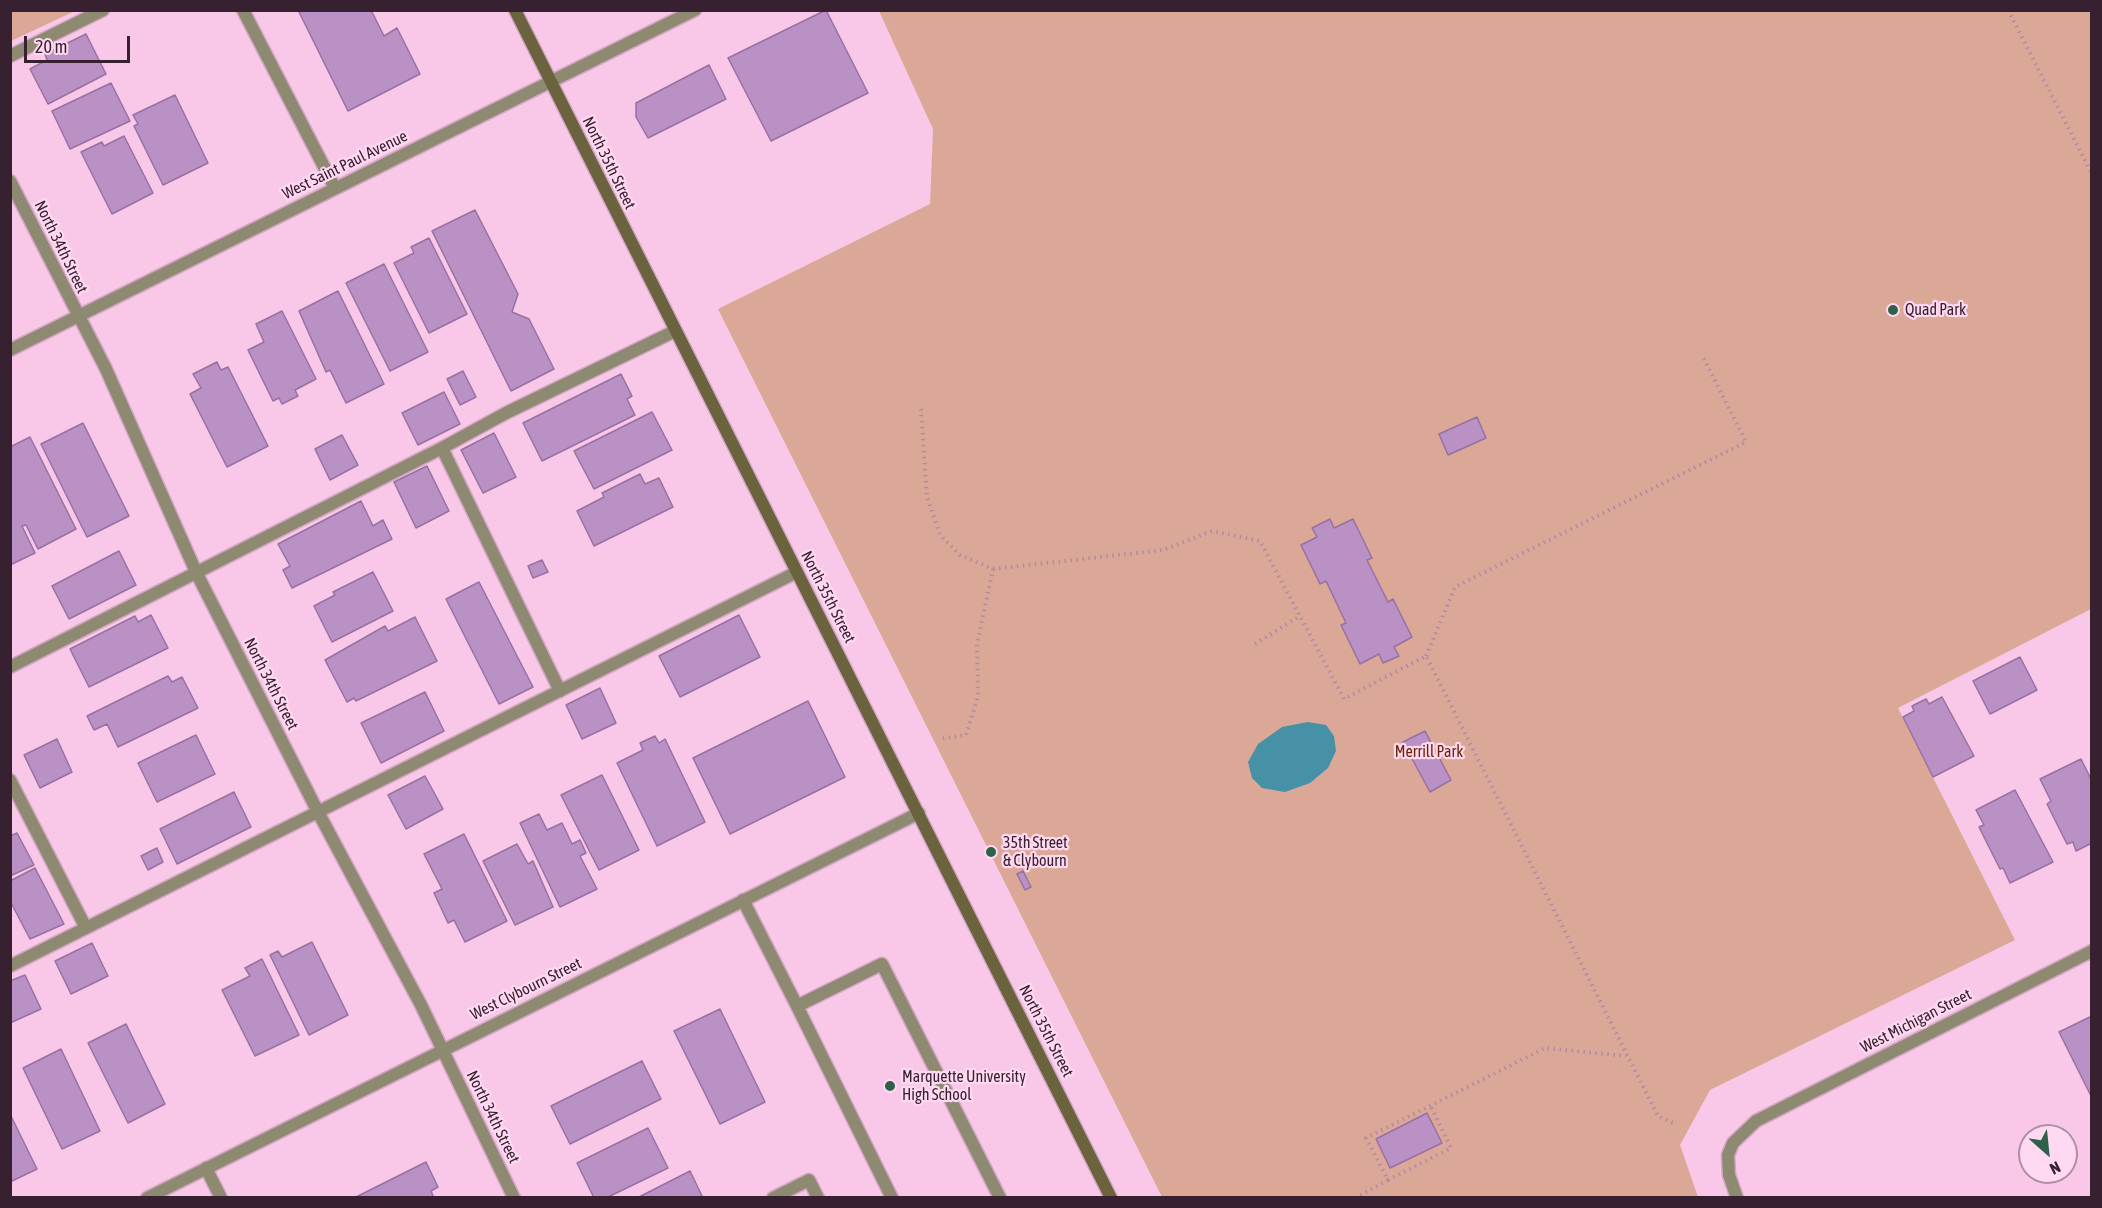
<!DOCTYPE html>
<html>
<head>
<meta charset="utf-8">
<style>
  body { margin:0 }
  #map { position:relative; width:2102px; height:1208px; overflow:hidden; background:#f9c8e8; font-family:"Asap Condensed",sans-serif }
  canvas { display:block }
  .frame { position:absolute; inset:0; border:12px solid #372130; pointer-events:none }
  .north { position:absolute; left:2018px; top:1124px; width:60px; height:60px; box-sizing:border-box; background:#ffd9f1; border:2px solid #af8fa4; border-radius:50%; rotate:153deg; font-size:16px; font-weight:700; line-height:24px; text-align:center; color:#372130 }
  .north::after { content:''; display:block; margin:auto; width:21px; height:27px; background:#2e6248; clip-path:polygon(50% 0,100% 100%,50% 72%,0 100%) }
  .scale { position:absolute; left:24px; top:36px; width:106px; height:27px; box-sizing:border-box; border:3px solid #372130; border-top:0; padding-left:8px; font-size:18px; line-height:21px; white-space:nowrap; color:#372130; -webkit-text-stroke:4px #ffd9f1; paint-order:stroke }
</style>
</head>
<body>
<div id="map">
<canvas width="2102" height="1208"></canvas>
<div class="frame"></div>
<div class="north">N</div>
<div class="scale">20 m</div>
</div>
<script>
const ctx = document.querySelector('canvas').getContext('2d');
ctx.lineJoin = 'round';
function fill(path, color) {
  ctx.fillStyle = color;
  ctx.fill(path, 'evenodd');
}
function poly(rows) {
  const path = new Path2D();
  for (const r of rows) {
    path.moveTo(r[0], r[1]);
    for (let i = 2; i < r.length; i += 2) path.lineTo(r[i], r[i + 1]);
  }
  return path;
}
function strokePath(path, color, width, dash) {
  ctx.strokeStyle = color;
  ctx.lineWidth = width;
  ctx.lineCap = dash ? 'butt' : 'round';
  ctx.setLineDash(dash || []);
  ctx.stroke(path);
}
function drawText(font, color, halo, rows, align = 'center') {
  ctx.font = font + ' "Asap Condensed",sans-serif';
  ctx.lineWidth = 4.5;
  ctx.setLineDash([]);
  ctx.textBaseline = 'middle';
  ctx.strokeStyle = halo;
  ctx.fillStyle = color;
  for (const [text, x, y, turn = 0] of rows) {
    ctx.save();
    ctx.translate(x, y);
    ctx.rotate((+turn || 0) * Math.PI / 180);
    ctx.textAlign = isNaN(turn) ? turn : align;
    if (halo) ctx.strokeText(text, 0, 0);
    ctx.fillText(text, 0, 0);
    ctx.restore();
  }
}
fill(poly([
  [11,10,75,10,75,11,11,41],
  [879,11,2091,11,2091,609,1898,708,2015,940,1710,1090,1680,1145,1698,1197,1162,1197,718,309,930,204,933,129]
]), '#dba897');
fill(poly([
  [1308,722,1326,725,1334,736,1336,751,1328,768,1310,783,1285,792,1262,788,1252,778,1248,762,1258,744,1282,727]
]), '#4791a7');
const building = poly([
  [298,10,371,10,384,36,397,28,420,74,348,111,298,10],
  [826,10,868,93,771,141,728,58,826,10],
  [86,34,106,74,48,104,30,69,47,60,45,54,86,34],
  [709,65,726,99,648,138,636,117,636,103,709,65],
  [111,83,130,121,70,149,52,111,111,83],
  [175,95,208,163,163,185,134,126,138,124,133,115,175,95],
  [124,136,153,193,112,214,81,152,102,142,104,146,124,136],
  [475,210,518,294,512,312,529,319,554,369,511,391,432,231,475,210],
  [429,238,467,314,429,333,394,263,414,253,411,247,429,238],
  [384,264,428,352,390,371,346,283,384,264],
  [338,291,384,384,346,403,330,370,326,372,299,311,338,291],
  [282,311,316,379,295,390,298,396,282,404,279,398,273,401,248,350,264,342,256,324,282,311],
  [217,362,221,370,228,367,268,446,227,467,190,394,201,388,193,374,217,362],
  [463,371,476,397,460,405,447,379,463,371],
  [621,374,632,396,627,399,635,415,542,461,523,423,621,374],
  [444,392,460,424,418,445,402,413,444,392],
  [652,412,672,450,594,489,574,451,652,412],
  [1477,417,1486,438,1448,455,1439,434,1477,417],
  [83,423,129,516,87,537,41,444,83,423],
  [494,433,516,477,483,493,461,450,494,433],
  [342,435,358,465,330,480,315,449,342,435],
  [30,437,76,529,38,549,26,525,22,526,35,553,10,565,10,447,30,437],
  [427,466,449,511,416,528,394,482,427,466],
  [640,474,645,484,659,478,673,507,594,546,577,511,604,497,602,493,640,474],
  [361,501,373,526,383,520,392,539,292,588,283,570,290,566,278,544,361,501],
  [1330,519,1334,528,1353,519,1372,558,1367,560,1388,602,1393,599,1412,637,1394,647,1399,656,1383,663,1379,654,1360,664,1341,625,1346,623,1326,581,1320,584,1301,545,1317,537,1312,528,1330,519],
  [119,551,136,585,69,619,52,586,119,551],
  [542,560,548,572,533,578,528,566,542,560],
  [373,572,393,611,332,642,314,606,335,595,333,592,373,572],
  [479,582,533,687,499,704,446,599,479,582],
  [151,615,168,648,89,687,70,649,135,616,138,622,151,615],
  [739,615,760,657,680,697,659,656,739,615],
  [415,617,437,661,356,701,354,698,347,702,325,660,385,626,388,631,415,617],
  [2020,657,2037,690,1990,714,1973,681,2020,657],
  [168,676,172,682,182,677,198,708,118,747,107,724,94,730,87,716,168,676],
  [600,688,616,723,582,739,566,705,600,688],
  [425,692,444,731,381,763,361,723,425,692],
  [1942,697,1974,756,1933,777,1903,717,1914,711,1912,706,1926,699,1929,704,1942,697],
  [808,701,845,777,730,834,693,758,808,701],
  [1425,731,1451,780,1430,792,1403,742,1425,731],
  [196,735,215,774,157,802,138,763,196,735],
  [655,736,659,743,665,739,705,822,657,846,617,763,643,750,640,743,655,736],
  [57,739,72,772,40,788,24,755,57,739],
  [2081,759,2092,781,2092,843,2076,851,2073,842,2067,844,2047,804,2051,801,2040,779,2081,759],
  [602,775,639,850,599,870,561,795,602,775],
  [425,776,443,809,406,829,388,795,425,776],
  [2015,790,2053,862,2010,883,2003,868,2000,869,1979,827,1984,825,1976,810,2015,790],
  [234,792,251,827,177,864,160,829,234,792],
  [539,814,547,830,562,823,572,844,580,840,586,853,580,856,597,889,560,907,520,823,539,814],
  [17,833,34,865,10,876,10,836,17,833],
  [464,834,507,921,465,942,454,920,448,923,434,893,442,889,424,854,464,834],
  [517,844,528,864,533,861,553,907,515,925,483,861,517,844],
  [157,848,163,862,148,870,141,856,157,848],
  [35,868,64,924,30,939,10,901,10,881,35,868],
  [1023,871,1031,887,1025,890,1017,874,1023,871],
  [312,942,348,1015,309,1035,270,955,278,951,282,957,312,942],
  [92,943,108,976,71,994,55,961,92,943],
  [262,959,299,1035,255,1056,222,990,250,976,245,968,262,959],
  [25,975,41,1009,10,1023,10,981,25,975],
  [720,1009,765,1102,720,1124,674,1031,720,1009],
  [2092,1016,2092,1098,2059,1032,2092,1016],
  [126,1024,165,1104,128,1123,88,1043,126,1024],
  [61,1049,100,1131,62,1149,23,1068,61,1049],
  [642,1061,661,1099,570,1144,551,1106,642,1061],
  [1427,1113,1442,1143,1390,1168,1376,1139,1427,1113],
  [10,1114,37,1169,10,1182,10,1114],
  [648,1128,668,1168,606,1198,594,1198,577,1163,648,1128],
  [426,1162,438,1187,431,1191,434,1198,354,1198,426,1162],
  [690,1171,703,1198,637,1198,690,1171]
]);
fill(building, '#ba91c4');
strokePath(building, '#9870a2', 1.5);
const service = poly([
  [243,10,335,188],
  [10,56,103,10],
  [442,448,560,691],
  [10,667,442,448,506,413,675,331],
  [10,780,86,928],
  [743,900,797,1006],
  [10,966,797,572],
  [206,1168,221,1198],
  [773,1198,809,1180,818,1198],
  [892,1198,797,1006,882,964,1000,1198]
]);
const minor = poly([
  [10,181,106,369,197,574,318,812,421,1005,514,1198],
  [1737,1198,1729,1175,1728,1155,1733,1143,1756,1121,2092,951]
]);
const tertiary = poly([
  [10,350,695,10],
  [147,1198,919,813]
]);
const secondary = poly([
  [515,10,1111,1198]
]);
strokePath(service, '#d2a7c3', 15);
strokePath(minor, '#d2a7c3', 15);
strokePath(tertiary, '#d2a7c3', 15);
strokePath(secondary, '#d2a7c3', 15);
strokePath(poly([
  [2008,10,2092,174],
  [921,409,927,497,940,535,960,555,993,569,977,644,978,697,966,735,939,739],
  [993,569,1163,550,1212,531,1260,541,1344,699,1426,656,1658,1116,1673,1123],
  [1255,644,1300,616],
  [1426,656,1455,587,1746,442,1703,357],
  [1388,1180,1451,1148,1430,1105],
  [1355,1198,1388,1180,1366,1138,1545,1048,1626,1056]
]), '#b18aa4', 4, [1.5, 4.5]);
strokePath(service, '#8e8971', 12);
strokePath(minor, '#8e8971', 12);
strokePath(tertiary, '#8e8971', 12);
strokePath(secondary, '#6a633e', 12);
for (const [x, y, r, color] of [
  [1893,310,6,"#2e6248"],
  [991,852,6,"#2e6248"],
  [890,1086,6,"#2e6248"]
]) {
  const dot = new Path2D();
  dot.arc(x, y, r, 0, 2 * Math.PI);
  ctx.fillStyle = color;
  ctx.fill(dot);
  strokePath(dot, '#ffd9f1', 2);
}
drawText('16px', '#372130', '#ffd9f1', [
  ["North 35th Street",609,163,64],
  ["West Saint Paul Avenue",345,165,-26],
  ["North 34th Street",61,247,64],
  ["North 35th Street",828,597,63],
  ["North 34th Street",271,684,63],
  ["West Clybourn Street",526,989,-26],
  ["West Michigan Street",1916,1021,-27],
  ["North 35th Street",1046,1031,63],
  ["North 34th Street",493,1117,64]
]);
drawText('16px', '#372130', '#ffd9f1', [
  ["Quad Park",1905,310],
  ["35th Street",1003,843],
  ["& Clybourn",1003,861],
  ["Marquette University",902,1077],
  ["High School",902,1095]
], 'left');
drawText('16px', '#6b2304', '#ffd9f1', [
  ["Merrill Park",1429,752]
]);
</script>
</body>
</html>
